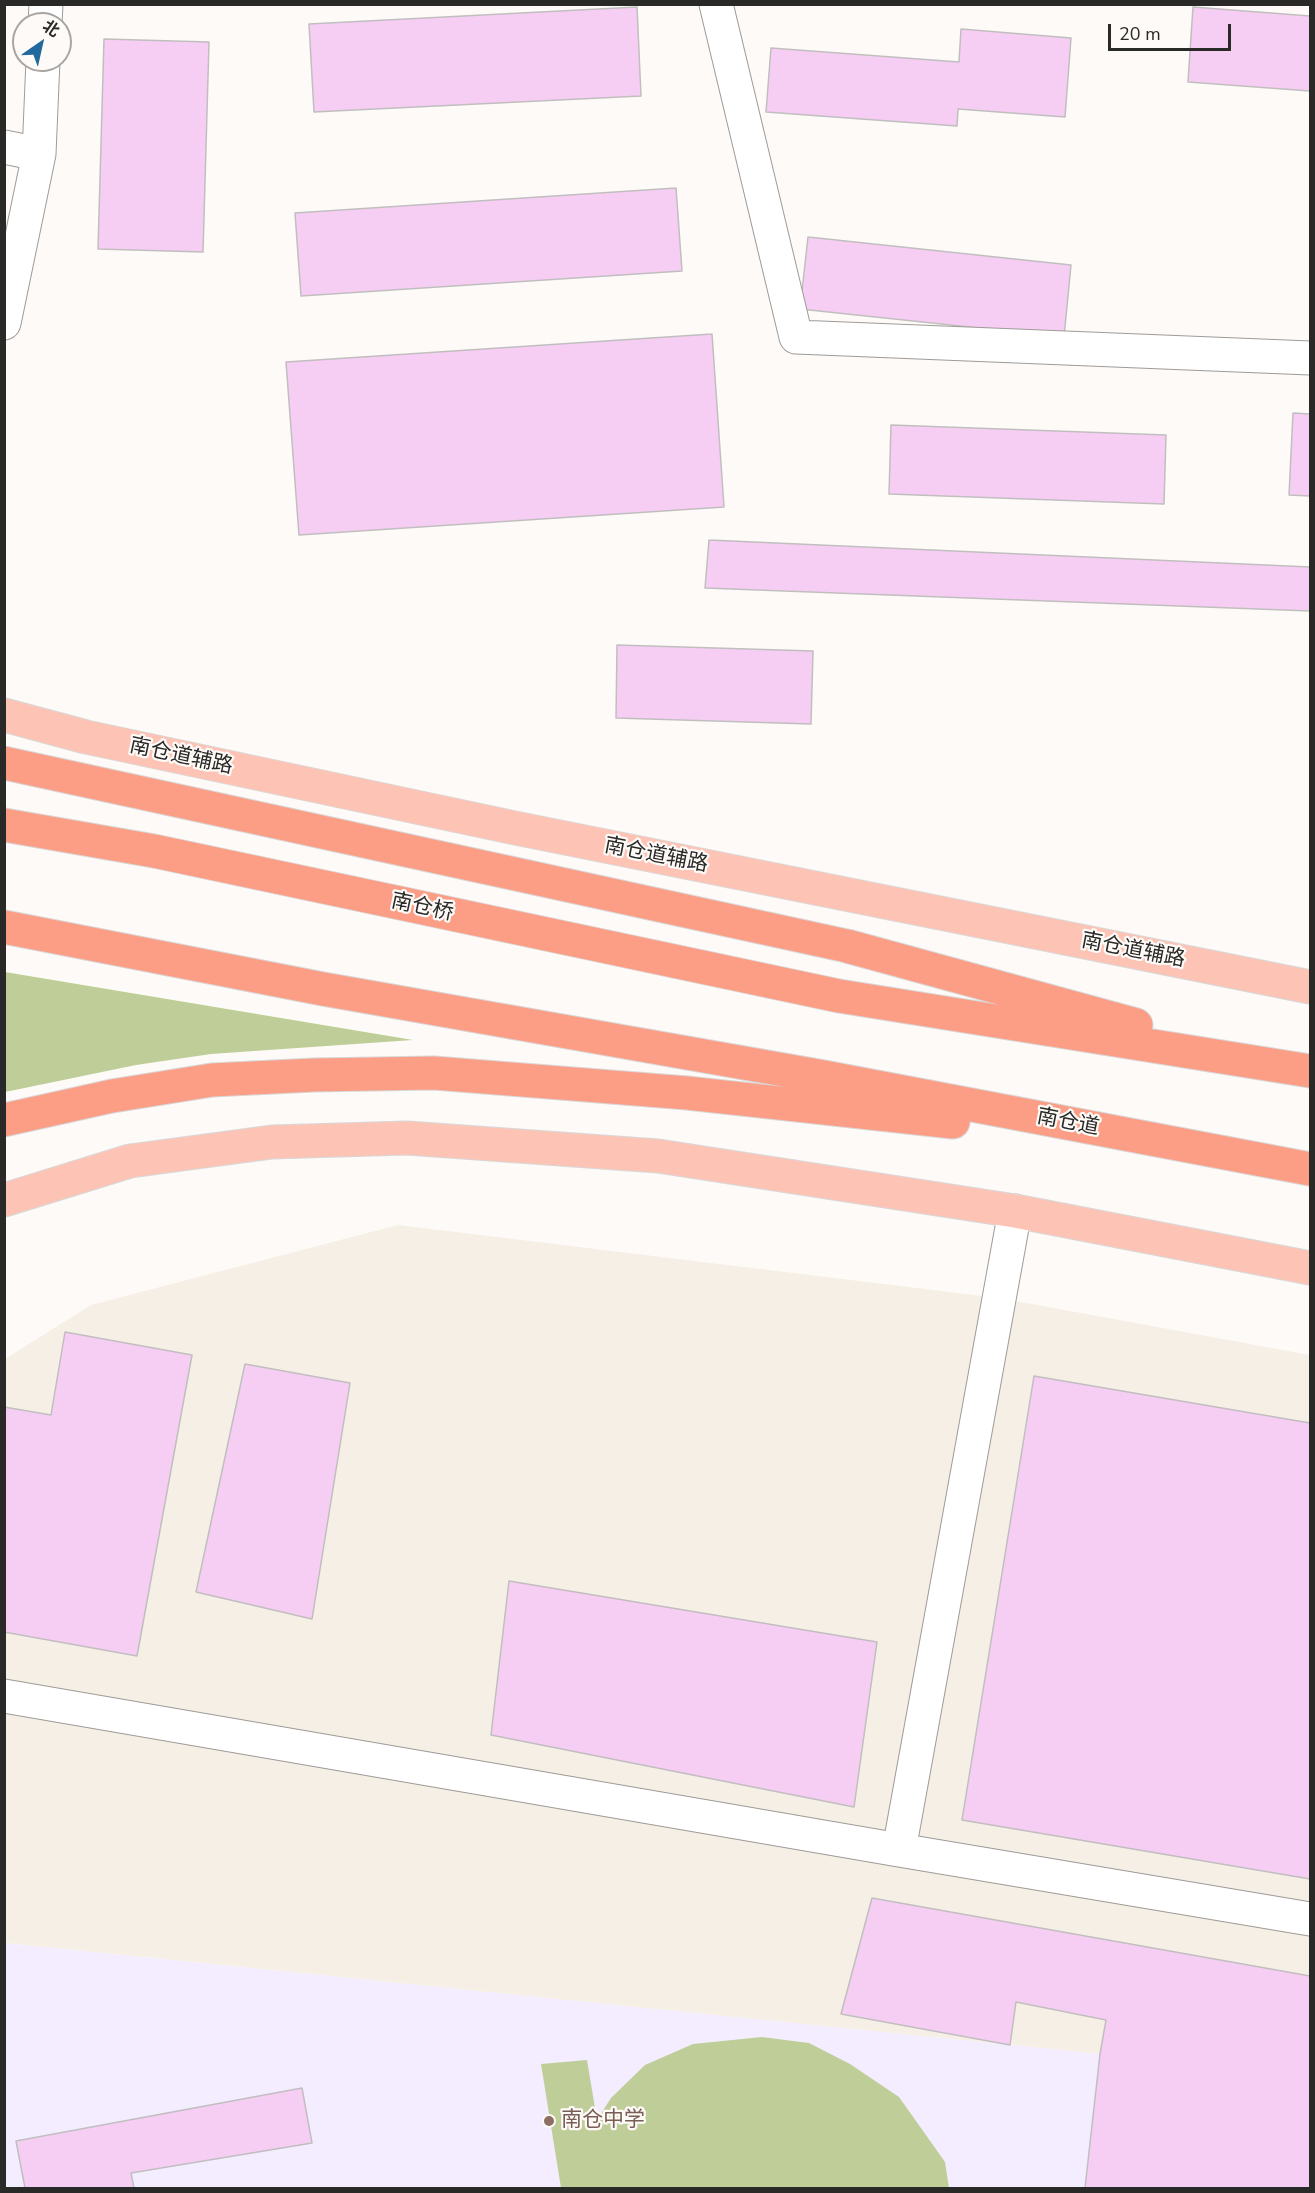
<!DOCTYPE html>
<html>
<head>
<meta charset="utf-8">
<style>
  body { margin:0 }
  #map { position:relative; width:1315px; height:2193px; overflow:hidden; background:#fdfaf7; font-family:"Nunito Sans","Noto Sans SC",sans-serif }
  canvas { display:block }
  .frame { position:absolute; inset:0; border:6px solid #292927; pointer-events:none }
  .north { position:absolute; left:12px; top:12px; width:60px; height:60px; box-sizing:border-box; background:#fdfaf7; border:2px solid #a8a6a4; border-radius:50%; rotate:34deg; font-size:16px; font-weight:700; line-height:24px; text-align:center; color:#292927 }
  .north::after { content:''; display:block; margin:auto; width:21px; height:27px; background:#226a9e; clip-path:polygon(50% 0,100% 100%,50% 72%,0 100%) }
  .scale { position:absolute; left:1108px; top:24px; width:123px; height:27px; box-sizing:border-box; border:3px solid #292927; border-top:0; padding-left:8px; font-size:18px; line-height:21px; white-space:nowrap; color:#292927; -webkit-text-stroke:4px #fdfaf7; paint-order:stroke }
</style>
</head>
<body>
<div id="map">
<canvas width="1315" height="2193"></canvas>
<div class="frame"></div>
<div class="north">北</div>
<div class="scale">20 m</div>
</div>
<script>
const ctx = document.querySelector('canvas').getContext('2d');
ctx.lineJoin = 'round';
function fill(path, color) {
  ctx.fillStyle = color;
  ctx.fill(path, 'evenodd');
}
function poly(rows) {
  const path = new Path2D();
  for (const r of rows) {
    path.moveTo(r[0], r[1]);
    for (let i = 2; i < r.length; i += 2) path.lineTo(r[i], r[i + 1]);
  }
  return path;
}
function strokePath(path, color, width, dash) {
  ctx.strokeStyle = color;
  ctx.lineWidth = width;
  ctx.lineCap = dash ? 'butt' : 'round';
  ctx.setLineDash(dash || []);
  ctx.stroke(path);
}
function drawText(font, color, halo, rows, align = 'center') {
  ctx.font = font + ' "Nunito Sans","Noto Sans SC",sans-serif';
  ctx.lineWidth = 4.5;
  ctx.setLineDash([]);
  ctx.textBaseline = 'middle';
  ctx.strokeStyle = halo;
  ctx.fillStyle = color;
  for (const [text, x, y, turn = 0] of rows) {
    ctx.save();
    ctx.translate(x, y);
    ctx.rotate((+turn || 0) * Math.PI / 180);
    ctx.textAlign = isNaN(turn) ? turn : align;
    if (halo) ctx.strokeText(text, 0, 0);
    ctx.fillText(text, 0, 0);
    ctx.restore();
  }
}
fill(poly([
  [398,1225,999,1298,1310,1355,1310,2188,1085,2188,1099,2054,5,1943,5,1359,91,1305]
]), '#f6efe5');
fill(poly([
  [4,1943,1100,2054,1085,2188,5,2188]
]), '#f3edff');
fill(poly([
  [5,972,413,1040,211,1054,136,1065,5,1092],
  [762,2037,809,2043,850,2064,899,2097,945,2162,949,2188,561,2188,541,2064,587,2060,597,2120,611,2098,645,2065,693,2044]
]), '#bfce99');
const building = poly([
  [637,7,641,96,314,112,309,24,637,7],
  [1193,7,1310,16,1310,91,1188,82,1193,7],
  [961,29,1071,38,1065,117,958,109,957,126,766,112,771,48,959,62,961,29],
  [104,39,209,42,203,252,98,249,104,39],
  [676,188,682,271,301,296,295,213,676,188],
  [808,237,1071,265,1064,337,800,309,808,237],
  [712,334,724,507,299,535,286,362,712,334],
  [1293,413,1310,414,1310,496,1289,495,1293,413],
  [891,425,1166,435,1164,504,889,494,891,425],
  [709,540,1310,567,1310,611,705,588,709,540],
  [617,645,813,651,811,724,616,718,617,645],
  [65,1332,192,1355,137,1656,4,1632,4,1407,51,1415,65,1332],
  [245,1364,350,1383,312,1619,196,1592,245,1364],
  [1034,1376,1310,1423,1310,1879,962,1820,1034,1376],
  [509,1581,877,1642,854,1807,491,1735,509,1581],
  [872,1898,1310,1976,1310,2188,1085,2188,1100,2054,1106,2020,1016,2002,1010,2045,841,2014,872,1898],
  [302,2088,312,2143,131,2173,134,2188,25,2188,16,2141,302,2088]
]);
fill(building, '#f7cef3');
strokePath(building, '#c1bec0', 1.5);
const minor = poly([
  [716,4,796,337,1310,358],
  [45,24,46,4],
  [4,147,39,154,4,323],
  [39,154,43,60],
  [4,1696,899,1850,1015,1211],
  [899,1850,1310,1919]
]);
const major = poly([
  [4,715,86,737,515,828,1310,987],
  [4,1200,130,1161,272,1142,407,1138,658,1156,1015,1211,1310,1268]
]);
const highway = poly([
  [4,763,847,946,1136,1025],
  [4,825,154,851,839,996,1310,1071],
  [4,927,323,989,824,1077,1310,1169],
  [4,1120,112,1096,212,1080,314,1075,434,1073,687,1093,953,1122]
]);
strokePath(minor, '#9e9b98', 35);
strokePath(major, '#d8d8d8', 35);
strokePath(highway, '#d8d8d8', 35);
strokePath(minor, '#fff', 33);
strokePath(major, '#fdc4b6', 33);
strokePath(highway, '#fc9d85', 33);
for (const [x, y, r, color] of [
  [549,2121,6,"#8d6e63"]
]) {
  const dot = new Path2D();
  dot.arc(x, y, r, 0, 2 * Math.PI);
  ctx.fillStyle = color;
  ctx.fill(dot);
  strokePath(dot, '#fdfaf7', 2);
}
drawText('21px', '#292927', '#fdfaf7', [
  ["南仓道辅路",181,757,12],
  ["南仓道辅路",656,856,11],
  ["南仓桥",422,908,12],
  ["南仓道辅路",1133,951,11],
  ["南仓道",1068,1123,11]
]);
drawText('21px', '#785e54', '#fdfaf7', [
  ["南仓中学",561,2121]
], 'left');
</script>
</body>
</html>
